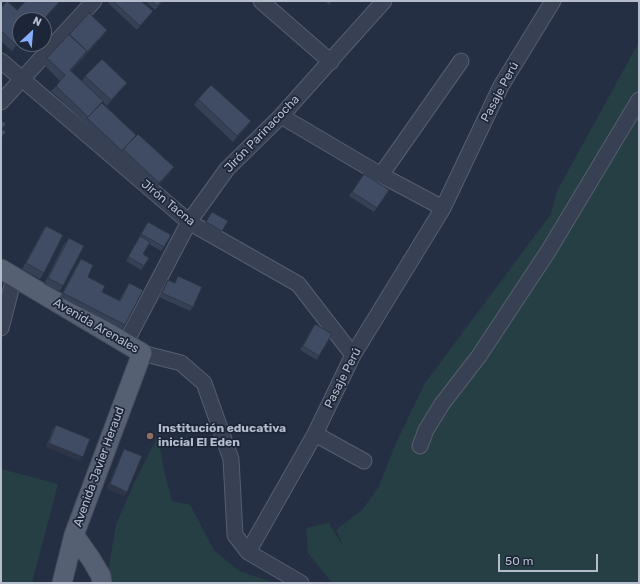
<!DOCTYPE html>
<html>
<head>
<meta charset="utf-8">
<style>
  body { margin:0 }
  #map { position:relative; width:640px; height:584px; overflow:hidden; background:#242f43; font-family:Rubik,sans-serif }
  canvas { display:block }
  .frame { position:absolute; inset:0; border:2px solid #b5bdcd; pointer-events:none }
  .north { position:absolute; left:12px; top:12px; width:40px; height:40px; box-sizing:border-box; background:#1d2638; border:1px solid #5a6274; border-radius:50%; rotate:26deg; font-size:11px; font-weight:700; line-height:16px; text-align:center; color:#b5bdcd }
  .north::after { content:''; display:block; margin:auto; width:14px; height:18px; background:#88aeff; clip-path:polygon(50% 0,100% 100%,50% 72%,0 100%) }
  .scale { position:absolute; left:498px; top:554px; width:100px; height:18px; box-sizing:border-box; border:2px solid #b5bdcd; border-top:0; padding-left:5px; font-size:12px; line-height:14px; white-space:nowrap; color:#b5bdcd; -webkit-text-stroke:3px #1d2638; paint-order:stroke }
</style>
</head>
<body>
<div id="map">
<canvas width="640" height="584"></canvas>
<div class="frame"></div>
<div class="north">N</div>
<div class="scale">50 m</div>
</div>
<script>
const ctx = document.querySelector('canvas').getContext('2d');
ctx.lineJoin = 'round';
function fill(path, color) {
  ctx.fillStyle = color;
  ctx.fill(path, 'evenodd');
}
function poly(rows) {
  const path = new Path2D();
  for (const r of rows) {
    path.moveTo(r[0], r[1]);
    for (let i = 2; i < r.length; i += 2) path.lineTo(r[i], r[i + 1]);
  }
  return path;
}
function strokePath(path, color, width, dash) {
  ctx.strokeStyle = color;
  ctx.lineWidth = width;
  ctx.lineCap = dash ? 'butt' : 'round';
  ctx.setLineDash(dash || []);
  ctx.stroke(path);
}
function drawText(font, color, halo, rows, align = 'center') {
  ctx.font = font + ' Rubik,sans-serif';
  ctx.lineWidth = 3.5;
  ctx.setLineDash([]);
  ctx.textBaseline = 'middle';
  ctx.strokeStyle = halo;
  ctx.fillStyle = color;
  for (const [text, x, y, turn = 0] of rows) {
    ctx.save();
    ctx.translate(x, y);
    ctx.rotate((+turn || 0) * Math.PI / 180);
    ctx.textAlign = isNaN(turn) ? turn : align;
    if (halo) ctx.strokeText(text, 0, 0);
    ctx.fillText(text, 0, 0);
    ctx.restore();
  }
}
fill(poly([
  [639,42,639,583,332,583,308,553,306,528,329,523,344,548,336,530,362,510,378,488,396,443,425,383,551,214,556,193],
  [158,436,164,471,172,501,190,505,214,550,239,571,276,583,106,583,116,525,134,483],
  [1,469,58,484,32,583,1,583]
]), '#263f44');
const minor = poly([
  [261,1,331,62],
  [1,61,189,222,298,284,353,355],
  [1,102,94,1],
  [381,175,461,61],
  [443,208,501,86,553,1],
  [1,328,14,278],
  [125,344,189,222,227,169,281,116,384,1],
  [142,353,181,363,204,383,231,459,235,535,248,552,301,583],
  [315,434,364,461],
  [420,446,426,430,442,404,479,356,549,250,639,100],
  [248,552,315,434,353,355,443,208,381,175,281,116]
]);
const major = poly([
  [1,269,142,353,74,535,62,583],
  [74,535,91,559,101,576,102,583]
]);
strokePath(minor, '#565f70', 17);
strokePath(major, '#424a5c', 21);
strokePath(minor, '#384153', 15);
strokePath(major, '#566073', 19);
fill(poly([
  [109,1,141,1,153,11,137,30,108,3],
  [145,1,163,1,155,10],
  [325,1,332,1,329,5],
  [1,8,17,10,44,20,20,20,20,42,12,51,1,41],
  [107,30,105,34,71,71,82,81,85,76,123,88,107,106,103,102,102,103,170,173,155,189,51,91,56,86,60,81,43,64,47,58],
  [198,99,247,127,233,142,194,105],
  [364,174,389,190,374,212,349,196],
  [212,212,222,231,219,235,203,226],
  [148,222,164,247,161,251,149,244,143,254,144,266,141,270,126,261,139,239,138,238],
  [46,226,44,273,40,279,22,269,42,232],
  [69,238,63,286,59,292,44,284,64,244],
  [81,259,88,277,102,292,119,300,129,283,125,325,122,329,60,297,78,263],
  [178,276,193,307,190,311,159,297,165,284,168,280,174,283],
  [315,324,319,356,317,360,300,350],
  [56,425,80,461,46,447,53,429],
  [124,449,127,492,124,496,107,489,122,453]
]), '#374156');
fill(poly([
  [60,1,61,1,44,20,43,20],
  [153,11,150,15,137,30,140,26],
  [107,30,105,34,83,57,86,53],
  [20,40,20,42,12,51,16,45],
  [87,51,83,57,66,76,70,70],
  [127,83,123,88,107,106,111,100],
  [251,121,247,127,233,142,237,136],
  [174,167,170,173,155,189,159,183],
  [49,443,83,457,80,461,46,447],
  [110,484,127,492,124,496,107,489]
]), '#2d3546');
const building = poly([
  [7,1,17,10,26,1,60,1,43,20,38,20,34,17,31,20,20,20,20,40,16,45,1,31,1,8,7,1],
  [113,1,141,1,153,11,140,26,113,1],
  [152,1,162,1,157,6,152,1],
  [89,13,107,30,86,53,87,51,69,35,89,13],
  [69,34,87,51,70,70,103,101,88,117,56,86,65,75,47,58,69,34],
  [102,59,127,83,111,100,85,76,102,59],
  [211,85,251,121,237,136,198,99,211,85],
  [102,103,136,135,122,151,87,118,102,103],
  [1,120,6,124,2,129,6,132,1,138,1,120],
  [138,134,174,167,159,183,123,149,138,134],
  [364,174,389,190,377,208,352,192,364,174],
  [212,212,228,221,222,231,206,222,212,212],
  [148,222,171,235,164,247,141,234,148,222],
  [46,226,63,235,44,273,26,263,46,226],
  [140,236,150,242,143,254,149,258,144,266,128,257,140,236],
  [69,238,84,246,63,286,48,278,69,238],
  [81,259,93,265,88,277,105,286,102,292,120,301,129,283,143,290,125,325,63,293,81,259],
  [178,276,202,287,193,307,162,293,168,280,175,283,178,276],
  [315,324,332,334,319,356,303,346,315,324],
  [56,425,90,439,83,457,49,443,56,425],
  [124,449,142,456,127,492,110,484,124,449]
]);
fill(building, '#404c64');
strokePath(building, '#2d3546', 1);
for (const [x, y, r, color] of [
  [150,436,4,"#8d6e63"]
]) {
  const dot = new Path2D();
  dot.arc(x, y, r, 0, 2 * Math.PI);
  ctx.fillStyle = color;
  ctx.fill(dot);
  strokePath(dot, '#1d2638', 1.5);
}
drawText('12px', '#b5bdcd', '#1d2638', [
  ["Pasaje Perú",500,92,-62],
  ["Jirón Parinacocha",262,134,-46],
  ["Jirón Tacna",168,203,39],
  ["Avenida Arenales",96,326,30],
  ["Pasaje Perú",343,378,-63],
  ["Avenida Javier Heraud",99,467,-70]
]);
drawText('bold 12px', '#b5bdcd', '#1d2638', [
  ["Institución educativa",158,429],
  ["inicial El Eden",158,443]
], 'left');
</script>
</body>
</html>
